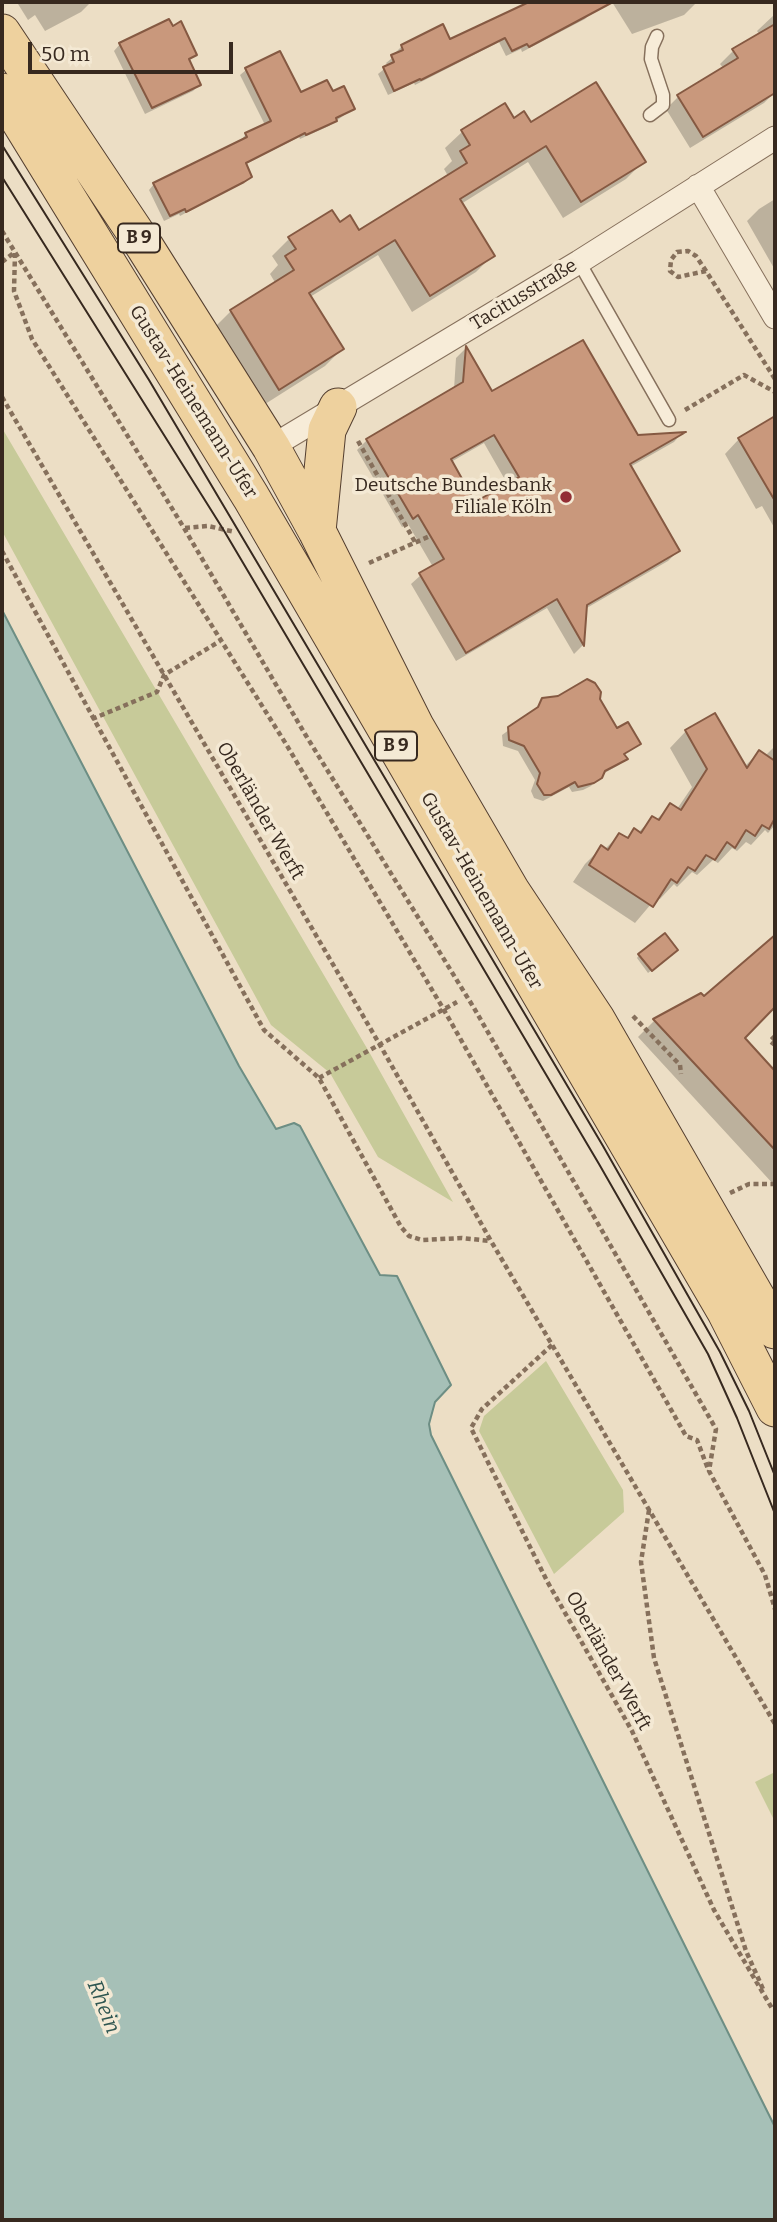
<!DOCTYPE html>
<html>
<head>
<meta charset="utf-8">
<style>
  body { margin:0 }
  #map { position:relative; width:777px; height:2222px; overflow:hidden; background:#ecdec5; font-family:Bitter,serif }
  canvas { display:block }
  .frame { position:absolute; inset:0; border:4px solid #37291f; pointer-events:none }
  .scale { position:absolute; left:28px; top:42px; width:205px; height:32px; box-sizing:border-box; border:4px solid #37291f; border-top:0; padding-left:9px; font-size:21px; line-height:24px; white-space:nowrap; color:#37291f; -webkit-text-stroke:5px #f4e9d4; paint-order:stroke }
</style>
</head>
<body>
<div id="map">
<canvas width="777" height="2222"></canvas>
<div class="frame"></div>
<div class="scale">50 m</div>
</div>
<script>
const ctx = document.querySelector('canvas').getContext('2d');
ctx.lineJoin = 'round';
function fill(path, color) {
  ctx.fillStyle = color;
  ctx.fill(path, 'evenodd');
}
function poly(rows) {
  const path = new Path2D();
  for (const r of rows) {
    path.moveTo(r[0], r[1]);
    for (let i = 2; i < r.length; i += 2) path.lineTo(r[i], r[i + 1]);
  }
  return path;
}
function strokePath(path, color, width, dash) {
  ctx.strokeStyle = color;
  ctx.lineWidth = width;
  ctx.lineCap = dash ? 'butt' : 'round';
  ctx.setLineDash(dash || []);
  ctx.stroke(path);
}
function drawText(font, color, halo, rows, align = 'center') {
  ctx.font = font + ' Bitter,serif';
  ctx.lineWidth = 7;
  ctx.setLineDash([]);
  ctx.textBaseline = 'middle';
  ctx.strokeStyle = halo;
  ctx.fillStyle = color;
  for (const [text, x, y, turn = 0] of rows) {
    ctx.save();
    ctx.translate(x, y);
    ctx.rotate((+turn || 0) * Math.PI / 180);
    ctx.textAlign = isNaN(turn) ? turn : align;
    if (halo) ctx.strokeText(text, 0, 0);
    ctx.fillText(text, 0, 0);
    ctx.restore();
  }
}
fill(poly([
  [2,428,368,1050,453,1202,378,1157,330,1073,271,1025,2,531],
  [546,1361,623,1490,624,1512,554,1574,479,1431,484,1416],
  [775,1772,775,1822,755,1782]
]), '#c7ca99');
const water = poly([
  [2,610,239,1066,276,1129,294,1123,300,1126,380,1275,397,1276,451,1385,435,1402,429,1424,431,1435,775,2127,775,2220,2,2220,2,610]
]);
fill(water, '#a6c0b7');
strokePath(water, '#6d8e84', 2);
fill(poly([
  [20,2,91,2,81,12,45,31,35,15,28,20,18,4],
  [531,2,586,2,591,13,585,19,522,52,521,49,506,56,499,42,415,85,414,83,388,95,378,74,388,66,386,63,397,54,396,52,402,46,450,41],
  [612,2,697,2,684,15,632,34],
  [775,14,775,92,764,103,690,148,666,109,679,96,724,69,720,64,733,51,760,35,757,31],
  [120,44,195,54,188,62,199,85,193,91,145,114,114,51],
  [246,70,300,95,332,93,353,109,329,126,300,139,299,137,244,165,244,182,180,216,179,214,164,221,149,190,154,184,242,142,241,140,246,134,265,125,240,75],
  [504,105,513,120,643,162,626,179,563,218,528,162,461,204,493,255,476,272,412,312,378,255,310,297,342,349,325,366,262,406,214,328,231,311,276,284,270,274,278,265,272,256,289,239,339,224,358,232,448,176,444,169,452,161,445,148,462,132],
  [775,199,775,270,747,221,759,209],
  [465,349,492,393,637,437,681,434,674,442,630,467,678,551,668,561,585,609,583,645,574,654,547,608,456,661,411,584,421,575,433,567,408,524,402,527,357,450,367,440,454,389,456,358],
  [484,443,508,485,474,504,451,462],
  [775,418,775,529,762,506,756,509,725,454,739,439],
  [543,700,599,700,616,731,639,743,623,755,625,759,619,765,601,775,591,786,583,790,572,792,569,787,543,801,534,798,531,791,535,780,518,751,503,746,502,735,534,712],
  [686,731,744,767,759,752,765,756,775,746,775,825,768,833,765,830,751,845,746,842,737,851,732,848,718,863,713,860,697,875,692,872,677,887,674,884,660,899,657,897,635,923,573,882,585,864,601,848,604,850,619,835,626,839,634,831,638,833,652,818,656,820,671,805,677,809,692,787,670,748],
  [775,937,775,1004,743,1038,775,1074,775,1186,638,1037,655,1020,704,998],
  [673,953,648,973,637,958,639,955]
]), '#0003');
const building = poly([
  [529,2,613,2,529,47,527,44,512,51,505,38,421,80,420,79,394,91,383,67,394,62,391,55,403,50,401,45,443,24,450,39,529,2],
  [169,19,173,26,181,21,197,55,189,59,201,85,152,108,119,43,169,19],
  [775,24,775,93,703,137,677,95,738,58,732,49,775,24],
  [280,51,301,92,327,80,333,91,344,86,355,109,336,118,337,121,306,135,305,133,246,163,252,177,244,182,186,212,185,209,170,216,153,183,247,137,245,133,271,121,245,68,280,51],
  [596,82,646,162,581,202,546,146,460,199,495,256,430,296,395,240,309,293,344,349,279,390,230,310,294,270,285,256,296,249,288,237,332,210,340,222,350,215,359,230,467,163,460,151,470,145,461,130,505,103,514,118,524,111,531,122,596,82],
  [583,340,638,435,686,432,630,464,680,551,587,605,584,646,557,599,466,653,419,573,444,559,418,515,413,519,366,439,463,382,466,346,492,391,583,340],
  [494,435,519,477,475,502,451,459,494,435],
  [775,416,775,501,738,438,775,416],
  [587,679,595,683,601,692,600,699,617,728,628,722,641,744,624,754,628,759,605,771,602,778,594,783,578,787,575,782,551,795,544,795,537,784,540,773,524,746,509,740,508,727,538,707,542,698,558,696,587,679],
  [715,713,747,768,759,750,775,761,775,818,769,829,762,825,755,836,746,830,735,848,727,842,715,860,706,855,695,871,688,867,677,883,671,879,653,907,589,865,601,845,608,850,619,833,628,838,634,828,641,833,652,816,659,820,670,803,681,810,707,769,685,730,715,713],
  [665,933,678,950,652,971,638,954,665,933],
  [775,935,775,1007,745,1038,775,1071,775,1150,653,1019,701,993,704,996,775,935]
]);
fill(building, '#c9987c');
strokePath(building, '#855942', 2);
const lane = poly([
  [650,115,663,105,663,95,651,59,652,47,657,36],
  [579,262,669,420]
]);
const street = poly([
  [698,186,775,317],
  [271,447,579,262,775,138]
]);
const primary = poly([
  [2,33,145,247,271,447,317,531,415,726,511,891,596,1019,775,1330],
  [2,92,251,497,726,1312,775,1408],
  [317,531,327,430,338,407]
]);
strokePath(lane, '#86705c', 15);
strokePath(street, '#86705c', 25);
strokePath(primary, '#543f30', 39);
strokePath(poly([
  [2,231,184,528,305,734,474,1008,716,1429,709,1471,765,1575,775,1609],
  [15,253,14,291,32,339,286,744,444,1010,686,1436,697,1440,708,1469],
  [2,262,15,252],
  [706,271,678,277,670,271,671,260,677,252,688,251,696,256,706,271,775,379],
  [2,397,380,1045,491,1241,775,1724],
  [685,410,744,375,775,392],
  [358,441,415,542],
  [185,528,208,526,235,532],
  [2,551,264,1030,319,1078,401,1227,409,1236,422,1240,462,1238,490,1241],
  [369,563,430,536],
  [92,719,157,692,164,675,220,641],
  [633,1016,680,1065,681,1074],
  [775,1036,770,1041,775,1045],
  [319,1078,457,1002],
  [730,1193,749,1184,775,1184],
  [552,1345,482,1409,471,1428,547,1581,632,1731,714,1910,773,2010],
  [649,1510,641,1562,654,1658,746,1951,763,1989]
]), '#86705c', 4.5, [5, 3.5]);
strokePath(lane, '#f7ecd8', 12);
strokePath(street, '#f7ecd8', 23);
strokePath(primary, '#eed19e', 37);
strokePath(poly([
  [2,145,149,380,603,1146,720,1352,749,1411,775,1476],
  [2,177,223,529,599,1164,708,1354,737,1418,775,1514]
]), '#37291f', 2);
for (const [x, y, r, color] of [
  [566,497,7,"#932e34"]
]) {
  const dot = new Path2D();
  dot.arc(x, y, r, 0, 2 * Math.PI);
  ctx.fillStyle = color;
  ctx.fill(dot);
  strokePath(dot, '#f4e9d4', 2.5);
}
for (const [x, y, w] of [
  [139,238,42],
  [396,746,42]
]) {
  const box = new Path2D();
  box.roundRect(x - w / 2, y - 14.5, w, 29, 5);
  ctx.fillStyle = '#f4e9d4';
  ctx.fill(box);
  strokePath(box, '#37291f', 2);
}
drawText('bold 18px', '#37291f', null, [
  ["B 9",139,238],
  ["B 9",396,746]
]);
drawText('19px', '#37291f', '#f4e9d4', [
  ["Tacitusstraße",524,295,-31],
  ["Gustav-Heinemann-Ufer",193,402,58],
  ["Oberländer Werft",260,811,60],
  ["Gustav-Heinemann-Ufer",481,891,60],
  ["Oberländer Werft",608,1661,61]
]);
drawText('19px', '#37291f', '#f4e9d4', [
  ["Deutsche Bundesbank",552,486],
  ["Filiale Köln",552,508]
], 'right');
drawText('italic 21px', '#2f5651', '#f4e9d4', [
  ["Rhein",103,2007,68]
]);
</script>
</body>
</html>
